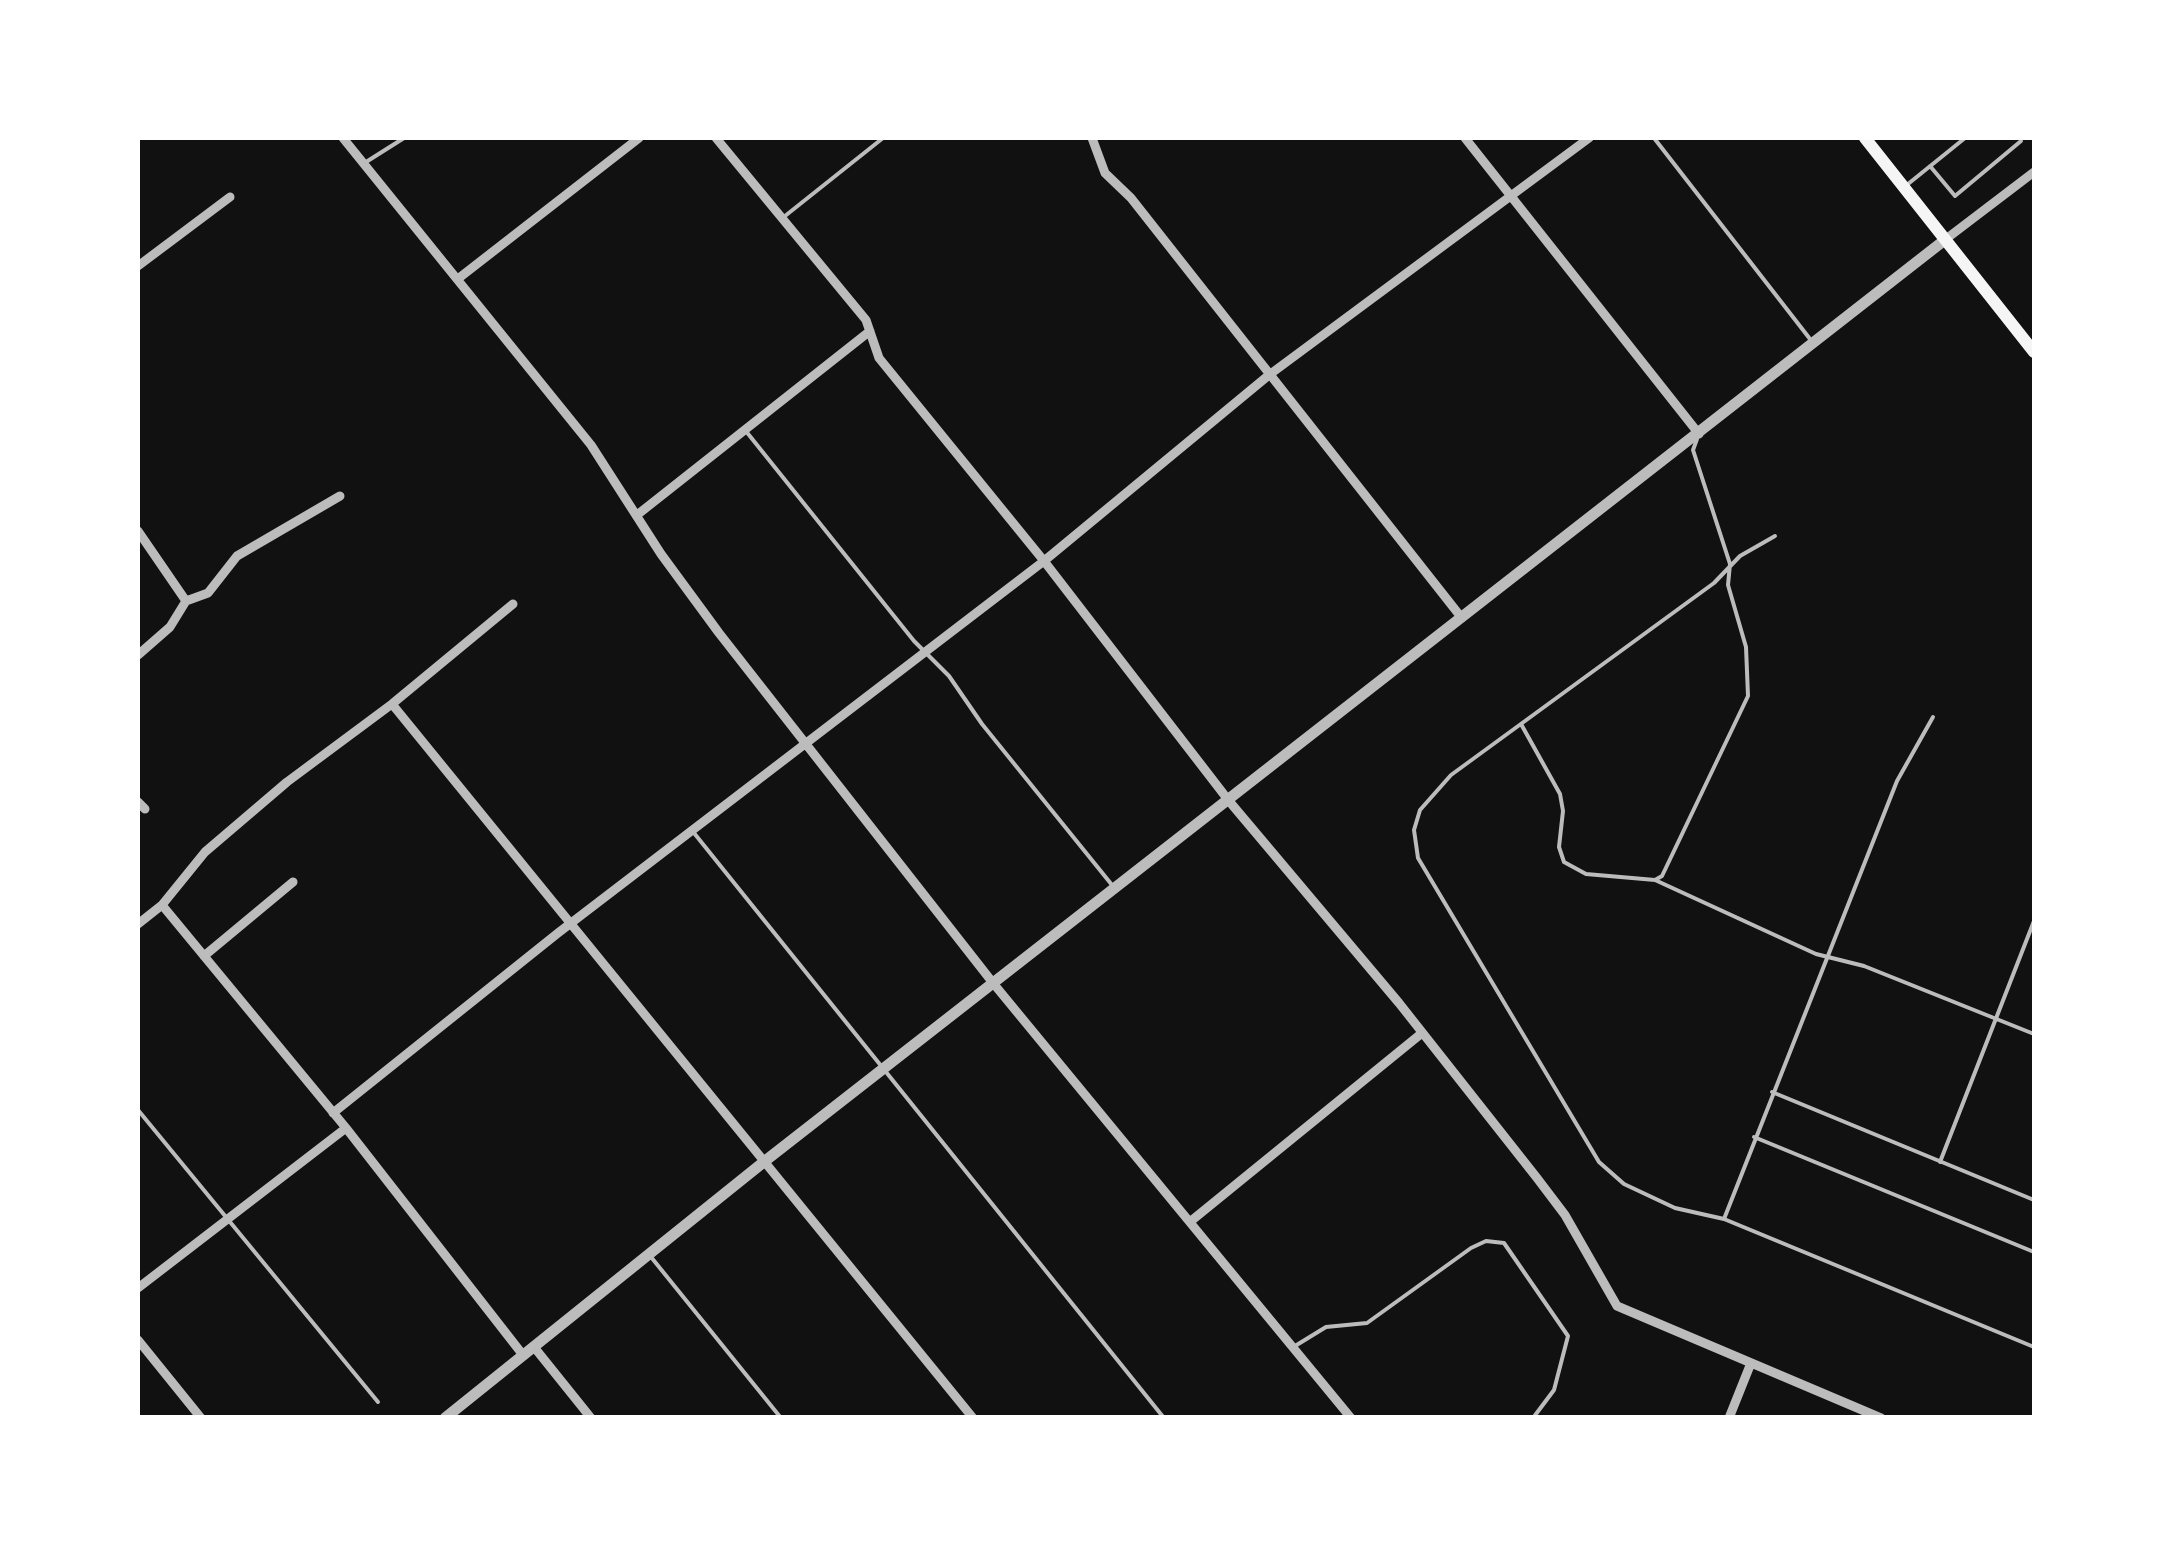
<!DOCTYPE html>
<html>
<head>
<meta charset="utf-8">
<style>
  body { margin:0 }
  #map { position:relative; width:2172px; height:1555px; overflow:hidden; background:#111; font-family:"Sofia Sans Condensed",sans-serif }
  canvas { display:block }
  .frame { position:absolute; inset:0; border:140px solid #fff; pointer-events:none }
</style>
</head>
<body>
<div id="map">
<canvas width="2172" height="1555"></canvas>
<div class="frame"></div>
</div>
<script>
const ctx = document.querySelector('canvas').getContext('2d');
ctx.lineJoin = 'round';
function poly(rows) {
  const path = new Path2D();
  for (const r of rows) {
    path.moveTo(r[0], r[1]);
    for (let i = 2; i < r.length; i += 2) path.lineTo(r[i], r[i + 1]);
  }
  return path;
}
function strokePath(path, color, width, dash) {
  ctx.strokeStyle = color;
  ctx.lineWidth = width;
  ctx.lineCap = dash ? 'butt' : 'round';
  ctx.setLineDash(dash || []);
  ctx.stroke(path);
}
strokePath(poly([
  [1654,138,1810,339],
  [366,162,404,138],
  [1930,166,1955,196,2021,141],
  [1908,184,1965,138],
  [785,216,883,138],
  [745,430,914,641,949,676,982,724,1112,885],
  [1775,536,1740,556,1714,583,1451,775,1420,810,1414,830,1418,858,1599,1162,1624,1184,1675,1208,1724,1219,2034,1347],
  [1521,724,1560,794,1563,811,1559,847,1564,862,1586,874,1655,880,1662,876,1748,696,1746,647,1728,585,1730,564,1693,450,1697,439],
  [694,833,1164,1418],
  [1655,880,1816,954,1864,966,2034,1034],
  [1772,1092,2034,1200],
  [138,1110,378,1402],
  [1754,1137,2034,1252],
  [1940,1162,2034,921],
  [1724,1219,1897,781,1933,717],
  [651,1257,781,1418],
  [1295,1346,1326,1327,1367,1323,1471,1248,1486,1241,1504,1243,1568,1336,1554,1390,1533,1418]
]), '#bcbcbc', 4);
strokePath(poly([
  [343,138,591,445,661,554,719,633,993,983,1351,1418],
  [716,138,866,320,879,358,1044,561,1229,801,1399,1003,1537,1178,1565,1215,1617,1306,1881,1418],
  [1092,138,1105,173,1131,198,1461,617],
  [1465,138,1699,434],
  [1946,239,2034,172],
  [138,266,230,197],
  [459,278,639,138],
  [637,515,870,331],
  [138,531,186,601],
  [138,655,170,627,186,601,208,593,237,556,340,496],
  [392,704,973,1418],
  [138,802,145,809],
  [162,905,346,1128,523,1355],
  [138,924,162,905,205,852,287,782,392,704,513,604],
  [204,956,293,882],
  [333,1113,558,933,1044,561,1269,375,1589,138],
  [1191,1221,1422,1033],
  [138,1288,346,1128],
  [138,1340,201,1418],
  [534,1347,591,1418],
  [1729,1418,1751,1363]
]), '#bcbcbc', 9);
strokePath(poly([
  [445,1418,765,1161,1946,239]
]), '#bcbcbc', 11);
strokePath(poly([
  [1865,138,2034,352]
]), '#f5f5f5', 12);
</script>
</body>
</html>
